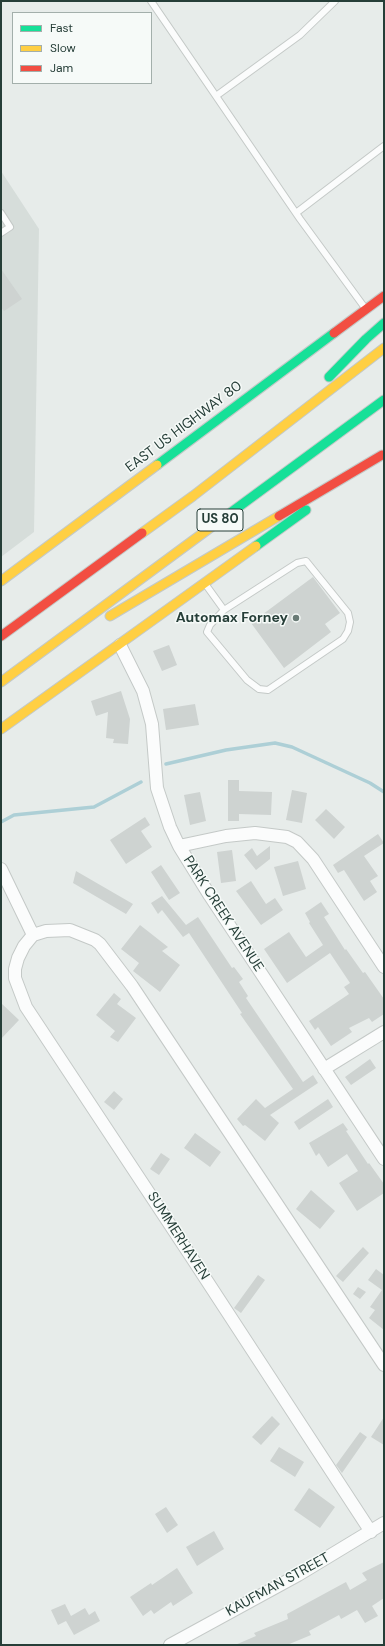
<!DOCTYPE html>
<html>
<head>
<meta charset="utf-8">
<style>
  body { margin:0 }
  #map { position:relative; width:385px; height:1646px; overflow:hidden; background:#e7ecea; font-family:"DM Sans",sans-serif }
  canvas { display:block }
  .frame { position:absolute; inset:0; border:2px solid #263e38; pointer-events:none }
  .legend { position:absolute; left:12px; top:12px; width:140px; height:72px; box-sizing:border-box; background:#f6faf8; border:1px solid #a3afab; margin:0; padding:5px 7px; list-style:none; font-size:12px; color:#263e38 }
  .legend li { display:flex; align-items:center; gap:8px; height:20px }
  .legend b { width:20px; border:1px solid #a3afab }
</style>
</head>
<body>
<div id="map">
<canvas width="385" height="1646"></canvas>
<div class="frame"></div>
<ul class="legend">
<li><b style="height:5px;background:#16e098"></b>Fast</li>
<li><b style="height:5px;background:#ffcf43"></b>Slow</li>
<li><b style="height:5px;background:#f24e42"></b>Jam</li>
</ul>
</div>
<script>
const ctx = document.querySelector('canvas').getContext('2d');
ctx.lineJoin = 'round';
function fill(path, color) {
  ctx.fillStyle = color;
  ctx.fill(path, 'evenodd');
}
function poly(rows) {
  const path = new Path2D();
  for (const r of rows) {
    path.moveTo(r[0], r[1]);
    for (let i = 2; i < r.length; i += 2) path.lineTo(r[i], r[i + 1]);
  }
  return path;
}
function strokePath(path, color, width, dash) {
  ctx.strokeStyle = color;
  ctx.lineWidth = width;
  ctx.lineCap = dash ? 'butt' : 'round';
  ctx.setLineDash(dash || []);
  ctx.stroke(path);
}
function drawText(font, color, halo, rows, align = 'center') {
  ctx.font = font + ' "DM Sans",sans-serif';
  ctx.lineWidth = 3;
  ctx.setLineDash([]);
  ctx.textBaseline = 'middle';
  ctx.strokeStyle = halo;
  ctx.fillStyle = color;
  for (const [text, x, y, turn = 0] of rows) {
    ctx.save();
    ctx.translate(x, y);
    ctx.rotate((+turn || 0) * Math.PI / 180);
    ctx.textAlign = isNaN(turn) ? turn : align;
    if (halo) ctx.strokeText(text, 0, 0);
    ctx.fillText(text, 0, 0);
    ctx.restore();
  }
}
fill(poly([
  [1,171,39,229,34,532,1,557]
]), '#d6ddda');
strokePath(poly([
  [166,764,226,750,275,743,292,747,370,783,384,792],
  [1,822,14,815,94,807,141,782]
]), '#adcfd6', 3.5);
fill(poly([
  [1,269,22,299,4,311,1,307],
  [313,577,340,613,325,624,331,632,284,668,251,623],
  [169,645,177,665,162,671,153,651],
  [121,691,130,719,128,744,113,743,114,739,106,738,108,712,96,716,91,701],
  [195,704,199,725,166,730,163,709],
  [228,780,239,780,239,791,272,792,271,815,239,814,239,821,228,821],
  [292,790,307,793,302,823,286,820],
  [200,792,206,821,190,825,184,795],
  [326,809,345,827,334,839,315,820],
  [145,817,150,825,141,831,152,847,126,864,110,840],
  [378,834,384,843,364,856,378,876,370,881,377,892,364,901,344,870,338,873,333,865],
  [270,846,270,859,256,870,244,855,252,848,257,856],
  [232,850,236,881,221,883,217,852],
  [298,861,306,889,283,896,274,867],
  [161,865,180,893,169,900,151,872],
  [76,871,133,904,126,914,73,883],
  [251,881,266,904,275,898,283,910,261,925,236,891],
  [162,896,186,925,198,917,232,968,234,967,243,979,239,982,248,996,246,998,303,1082,313,1075,318,1083,270,1115,279,1123,265,1141,245,1125,243,1126,237,1119,256,1099,265,1108,293,1089,240,1014,242,1013,189,933,183,937,162,910,158,914,151,903],
  [321,902,329,914,324,917,345,950,346,949,363,973,365,972,384,999,384,1014,372,1022,369,1018,349,1028,352,1032,331,1046,318,1027,315,1030,309,1021,349,994,344,987,350,983,330,953,287,983,264,949,289,932,306,957,323,945,309,923,310,922,305,913],
  [140,925,168,947,162,951,180,965,160,992,133,971,139,963,121,949],
  [114,993,121,999,117,1004,136,1018,118,1042,110,1037,115,1031,96,1015],
  [1,1003,19,1020,1,1039],
  [370,1059,376,1068,351,1085,345,1077],
  [114,1091,123,1099,114,1110,104,1102],
  [328,1099,333,1107,299,1130,294,1122],
  [343,1123,348,1130,346,1131,368,1164,369,1163,384,1184,384,1193,357,1211,339,1183,358,1171,347,1154,328,1167,319,1153,316,1156,309,1143],
  [195,1133,221,1152,210,1167,184,1148],
  [161,1153,170,1159,159,1175,150,1169],
  [311,1190,335,1211,320,1229,296,1209],
  [363,1247,369,1253,343,1282,336,1276],
  [376,1269,384,1275,384,1330,369,1318,375,1310,370,1307,382,1290,368,1280],
  [258,1275,265,1280,241,1313,234,1308],
  [358,1287,366,1292,360,1299,353,1294],
  [272,1416,280,1424,261,1445,252,1437],
  [384,1417,384,1445,371,1437],
  [360,1432,367,1437,342,1473,336,1465],
  [279,1447,304,1462,295,1477,270,1461],
  [309,1488,335,1507,320,1528,294,1510],
  [166,1507,178,1525,167,1533,155,1514],
  [214,1531,224,1549,197,1566,186,1547],
  [384,1562,384,1598,372,1606,378,1616,365,1623,357,1610,341,1619,339,1615,309,1631,311,1635,287,1645,235,1645,256,1636,254,1633,288,1619,287,1614,346,1582,350,1590,367,1580,362,1573],
  [177,1568,193,1593,173,1606,171,1602,154,1614,151,1610,143,1616,130,1597,151,1583,152,1585],
  [65,1604,71,1616,85,1608,89,1615,95,1611,100,1621,74,1635,66,1621,58,1625,51,1610]
]), '#ced3d1');
const lane = poly([
  [151,1,300,219,365,308],
  [216,96,300,35,335,1],
  [1,213,10,227,1,233],
  [296,213,384,146],
  [206,585,224,610,210,625,207,632,247,680,259,689,268,690,343,639,348,631,350,622,348,613,306,561,297,563,224,610]
]);
const street = poly([
  [120,645,143,691,152,724,157,788,170,827,179,846,210,896,384,1159],
  [179,846,226,836,255,833,287,837,297,842,313,859,384,967],
  [1,869,33,935,24,946,18,958,15,969,15,978,26,1007,192,1258,371,1532],
  [33,935,46,931,70,930,95,940,100,944,132,986,384,1365],
  [324,1069,384,1032],
  [170,1645,298,1575,384,1523]
]);
const fast = poly([
  [329,377,366,339,384,323],
  [157,465,334,333],
  [218,522,384,400],
  [256,546,306,510]
]);
const slow = poly([
  [142,533,193,496,384,348],
  [1,581,157,465],
  [110,616,279,516],
  [1,682,218,522],
  [1,729,256,546]
]);
const jam = poly([
  [334,333,384,296],
  [279,516,382,455],
  [1,636,142,533]
]);
strokePath(lane, '#c4c9c7', 8);
strokePath(street, '#c4c9c7', 14);
strokePath(fast, '#c3c9c7', 11);
strokePath(slow, '#c3c9c7', 11);
strokePath(jam, '#c3c9c7', 11);
strokePath(lane, '#fbfcfc', 6);
strokePath(street, '#fbfcfc', 12);
strokePath(fast, '#16e098', 9);
strokePath(slow, '#ffcf43', 9);
strokePath(jam, '#f24e42', 9);
for (const [x, y, r, color] of [
  [296,618,4,"#6a7b76"]
]) {
  const dot = new Path2D();
  dot.arc(x, y, r, 0, 2 * Math.PI);
  ctx.fillStyle = color;
  ctx.fill(dot);
  strokePath(dot, '#f6faf8', 1.5);
}
for (const [x, y, w] of [
  [220,520,46]
]) {
  const box = new Path2D();
  box.roundRect(x - w / 2, y - 11, w, 22, 3);
  ctx.fillStyle = '#f6faf8';
  ctx.fill(box);
  strokePath(box, '#263e38', 1);
}
drawText('bold 13px', '#263e38', null, [
  ["US 80",220,520]
]);
drawText('14px', '#263e38', '#f6faf8', [
  ["EAST US HIGHWAY 80",184,427,-37],
  ["PARK CREEK AVENUE",223,914,57],
  ["SUMMERHAVEN",178,1236,57],
  ["KAUFMAN STREET",278,1585,-29]
]);
drawText('bold 14px', '#263e38', '#f6faf8', [
  ["Automax Forney",288,618]
], 'right');
</script>
</body>
</html>
